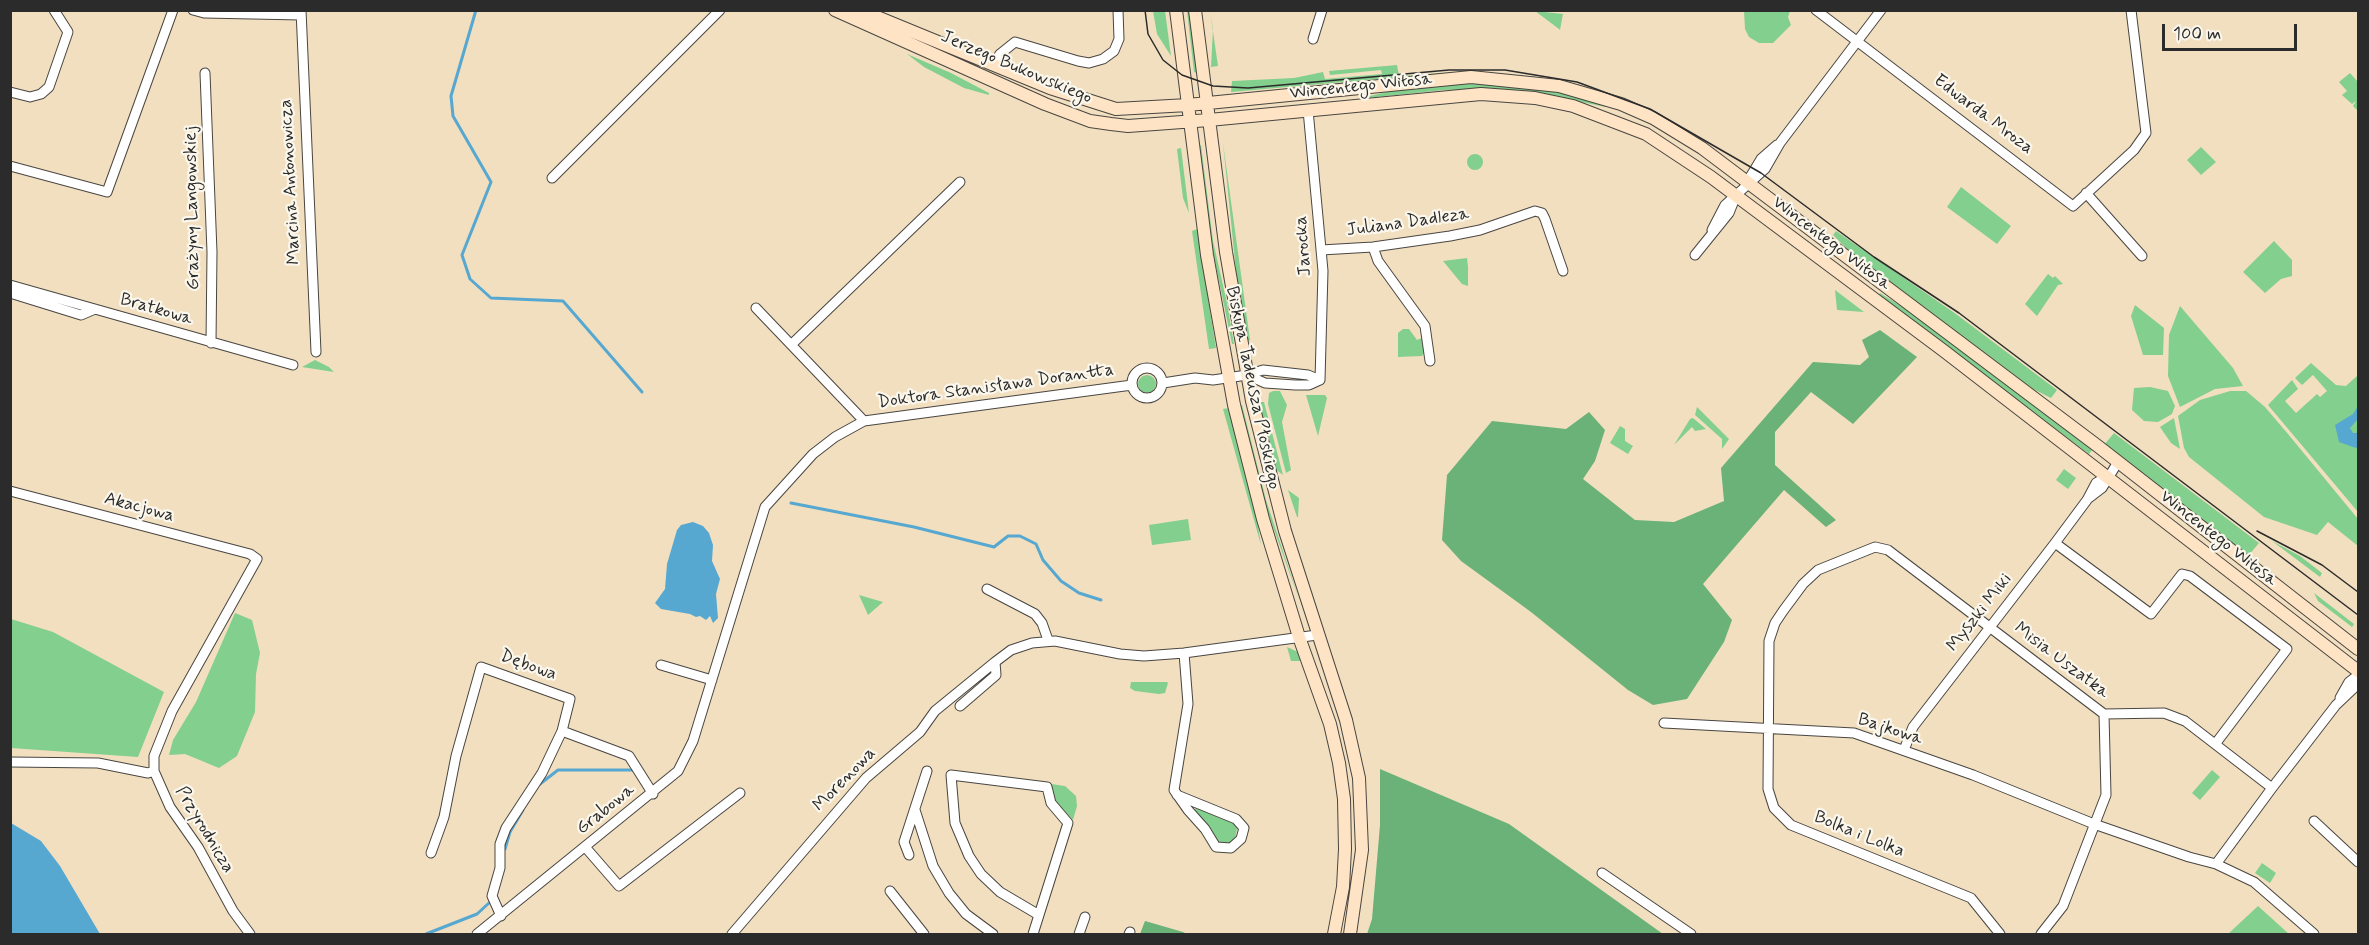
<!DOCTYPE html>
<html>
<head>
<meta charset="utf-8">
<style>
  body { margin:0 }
  #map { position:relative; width:2369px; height:945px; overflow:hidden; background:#f2dfc0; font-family:Mynerve,sans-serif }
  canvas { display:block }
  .frame { position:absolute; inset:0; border:12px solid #2b2b2b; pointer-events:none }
  .scale { position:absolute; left:2162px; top:24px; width:135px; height:27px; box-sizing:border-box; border:3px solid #2b2b2b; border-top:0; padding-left:8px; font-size:18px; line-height:21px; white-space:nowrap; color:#2b2b2b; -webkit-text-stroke:4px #fbf7ec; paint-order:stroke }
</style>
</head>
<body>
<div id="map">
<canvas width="2369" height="945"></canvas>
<div class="frame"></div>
<div class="scale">100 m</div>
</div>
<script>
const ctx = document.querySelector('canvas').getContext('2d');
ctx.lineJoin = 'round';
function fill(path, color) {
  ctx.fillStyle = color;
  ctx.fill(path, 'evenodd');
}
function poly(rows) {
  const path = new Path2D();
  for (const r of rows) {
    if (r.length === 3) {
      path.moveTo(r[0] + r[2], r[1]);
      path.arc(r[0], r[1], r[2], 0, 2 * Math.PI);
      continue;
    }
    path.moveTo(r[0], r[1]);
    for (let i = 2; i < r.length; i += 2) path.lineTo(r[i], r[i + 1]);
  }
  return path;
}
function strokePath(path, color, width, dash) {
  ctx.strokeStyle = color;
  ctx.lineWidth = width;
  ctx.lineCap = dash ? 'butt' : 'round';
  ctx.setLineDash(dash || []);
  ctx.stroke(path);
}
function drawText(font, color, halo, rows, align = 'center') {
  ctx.font = font + ' Mynerve,sans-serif';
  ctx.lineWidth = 4.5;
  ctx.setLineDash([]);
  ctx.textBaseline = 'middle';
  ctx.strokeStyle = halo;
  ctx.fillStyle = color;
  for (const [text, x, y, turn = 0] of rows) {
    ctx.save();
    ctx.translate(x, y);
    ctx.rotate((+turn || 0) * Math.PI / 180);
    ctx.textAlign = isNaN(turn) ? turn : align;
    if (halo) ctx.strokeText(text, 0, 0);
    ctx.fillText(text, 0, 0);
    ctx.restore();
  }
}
fill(poly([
  [1153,11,1165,11,1171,56,1157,34],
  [1187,11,1189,11,1197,73,1194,72],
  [1210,11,1218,66,1211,67,1213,29],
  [1535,11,1563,14,1560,30,1559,29],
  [1744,11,1790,11,1788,17,1791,25,1773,43,1759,43,1749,37,1745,29],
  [907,54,951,73,989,93,989,95,964,88,924,67],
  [1397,65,1399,76,1458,72,1231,92,1232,81,1294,78,1323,72,1325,79,1382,74,1381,70,1330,75,1329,71],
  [2350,73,2358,82,2358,111,2353,106,2356,101,2352,104,2342,95,2347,91,2339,82],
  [1476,82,1543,88,1606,104,1606,107,1542,94,1496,89,1444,90,1357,99,1395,90],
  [1223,143,1250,340,1247,342,1239,300],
  [1201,145,1213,241,1227,303,1234,344,1232,344,1212,247,1199,146],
  [2201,147,2216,162,2201,175,2187,160],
  [1181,148,1189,213,1183,198,1177,149],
  [1475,162,8],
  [1961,187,2011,226,1997,244,1947,207],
  [1197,229,1216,348,1209,349,1192,231],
  [1836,231,1956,314,2057,390,2051,398,2033,389,1849,251,1833,235],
  [2274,241,2292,260,2292,276,2281,279,2265,293,2243,272],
  [1467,258,1468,267,1468,286,1462,284,1443,261],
  [2048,274,2053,278,2055,276,2063,284,2058,285,2037,316,2025,304],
  [1835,290,1864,312,1837,310],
  [1880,293,1915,315,2093,449,2089,454,1879,295],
  [2135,305,2164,328,2163,355,2143,355,2131,316],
  [2180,306,2233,368,2243,386,2215,389,2180,407,2168,376,2169,335],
  [1403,329,1409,329,1417,340,1422,338,1424,353,1422,356,1398,357,1398,333],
  [315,360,329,367,334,372,302,367],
  [2311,363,2336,385,2346,386,2358,375,2358,512,2268,405,2292,380,2298,389,2285,401,2296,413,2317,394,2320,397,2327,391,2313,375,2302,385,2295,378],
  [1147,384,9],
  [2150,387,2168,391,2175,406,2172,414,2158,422,2144,421,2132,410,2134,388],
  [1273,391,1280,391,1287,405,1282,422,1291,470,1286,473,1268,404,1269,393],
  [2230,391,2246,391,2265,407,2288,434,2358,519,2358,546,2328,522,2317,535,2264,517,2189,457,2184,448,2178,416,2200,400],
  [1306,395,1325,395,1327,398,1318,436],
  [1259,402,1264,402,1283,475,1275,469],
  [1242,405,1266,500,1300,602,1263,499,1240,406],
  [1697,407,1729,439,1722,449,1722,439,1695,415],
  [1229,408,1256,513,1261,545,1223,409],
  [1693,418,1706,429,1695,431,1692,427,1674,445,1690,419],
  [2174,418,2180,449,2171,443,2160,427],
  [1620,426,1625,429,1625,441,1633,446,1628,454,1610,443],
  [2114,433,2259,543,2248,556,2104,445],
  [2064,469,2076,478,2068,489,2056,480],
  [1288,490,1299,498,1298,517,1297,517],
  [1188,519,1191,540,1152,545,1149,525],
  [2272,541,2300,556,2322,573,2320,577],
  [2314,593,2354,624,2352,627,2318,601],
  [859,595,883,602,868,615],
  [235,613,252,620,260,653,256,674,255,712,237,756,219,768,185,754,169,755,173,740,196,702],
  [11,619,53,632,164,692,138,757,11,748],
  [1287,647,1298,652,1302,661,1291,661],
  [1131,682,1167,682,1168,683,1165,693,1159,694,1135,691,1130,688],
  [2212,770,2220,777,2200,800,2192,793],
  [1051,784,1065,786,1076,796,1077,806,1073,820,1055,801],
  [1196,807,1231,820,1237,828,1235,840,1230,844,1216,843,1194,812],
  [2262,863,2276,873,2270,883,2255,873],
  [2258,906,2289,934,2228,934]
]), '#83cf8d');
fill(poly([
  [1880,330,1917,357,1853,424,1811,392,1775,432,1775,465,1836,520,1826,527,1784,490,1703,584,1732,620,1724,642,1687,699,1653,705,1628,690,1531,612,1461,561,1442,540,1447,475,1492,421,1566,429,1589,412,1605,430,1595,461,1583,479,1635,520,1674,522,1724,501,1721,468,1813,362,1860,365,1869,357,1862,340],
  [1380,769,1509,824,1663,934,1367,934,1372,919,1380,825],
  [1145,921,1183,932,1187,934,1140,934]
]), '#6ab278');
fill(poly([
  [2358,406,2358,419,2350,428,2353,433,2358,433,2358,447,2356,448,2339,442,2335,425,2353,414],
  [693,522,703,526,709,533,713,545,712,561,720,579,716,594,718,618,713,623,710,616,706,620,700,616,696,617,690,614,661,609,655,603,665,589,667,564,677,530,681,525],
  [11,823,41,841,60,866,100,934,11,934]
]), '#56a8d1');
strokePath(poly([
  [476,10,451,96,453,116,491,182,462,255,470,279,491,298,563,301,642,392],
  [791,503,914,527,994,547,1008,536,1020,536,1036,544,1043,560,1061,581,1079,593,1101,600],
  [540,784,558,770,632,770],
  [505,849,510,832,523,810],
  [426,934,477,914,489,903]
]), '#56a8d1', 3);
const street = poly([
  [193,10,204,13,301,15],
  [301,10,316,352],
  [1816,10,2073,206,2134,150,2146,133,2131,10],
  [1313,39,1322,10],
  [999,67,996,60,1000,54,1015,42,1078,61,1089,63,1103,59,1114,51,1119,39,1118,10],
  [205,73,212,252,211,343],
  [10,92,30,97,41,94,49,87,68,32,54,10],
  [1308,110,1323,271,1320,380],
  [10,166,107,192,173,10],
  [552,178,720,10],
  [1747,182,1761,159,1777,145],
  [2086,193,2142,256],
  [1712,230,1725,205,1765,169,1780,143,1881,10],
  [1373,247,1378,261,1425,326,1430,361],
  [1321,250,1373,247,1450,236,1480,230,1535,211,1542,213,1545,219,1563,271],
  [1695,255,1729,213,1735,198],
  [10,285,293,365],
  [10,293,81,315,95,309],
  [756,308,864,421],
  [792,344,960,182],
  [1147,383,15],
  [1247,375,1265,383,1295,385,1309,385,1320,380],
  [1163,383,1195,378,1213,380,1247,375,1263,370,1308,375,1320,380],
  [10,491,250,554,257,559,172,711,154,756,154,771],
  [2089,498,2102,488,2118,462],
  [2055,543,2151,614,2182,574,2190,576,2287,649,2216,743],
  [987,589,1035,614,1042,623,1048,640],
  [661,665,712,680],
  [2340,698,2349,682,2358,675],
  [960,706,996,675,995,662,1011,650,1032,643,1055,641,1120,654,1144,656,1184,653,1317,635],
  [1664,723,1854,733,1973,775,2094,824,2189,857,2216,864,2254,882,2314,934],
  [1904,750,1913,727,2055,543,2087,500,2096,483,2108,476],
  [10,762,98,763,148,773,154,771,170,807,198,847,233,911,250,934],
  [951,775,1047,787,1051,803,1068,823,1039,915,1000,892,981,874,969,856,955,823,951,775],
  [1177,795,1236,819,1244,828,1241,839,1231,848,1216,847,1205,829,1188,810,1176,793,1174,790,1188,704,1184,653],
  [915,810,933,866,949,893,966,914,993,934],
  [2314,821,2358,862],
  [586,848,619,886,740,793],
  [431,853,444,817,456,756,481,667,570,699,562,731,629,756,653,794],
  [909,855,904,842,927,771],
  [2216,864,2272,788,2336,705,2355,687,2358,679],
  [1602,873,1691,934],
  [890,891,924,934],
  [501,916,492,896,500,868,500,844,506,828,542,773,562,731],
  [477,934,678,771,693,741,765,507,813,454,835,437,864,421,1132,385],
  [732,934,866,778,920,732,935,711,995,662],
  [1033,934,1039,915],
  [1079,934,1085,917],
  [1129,934,1130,932],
  [2000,934,1971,898,1791,825,1774,808,1768,789,1769,641,1775,623,1783,611,1803,584,1818,570,1875,547,1888,550,2104,714,2164,713,2185,721,2272,788],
  [2041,934,2063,906,2106,795,2104,714]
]);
const secondary = poly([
  [835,10,1045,104,1090,121,1111,124,1128,126,1209,120,1481,94,1535,98,1573,106,1646,134,1711,177,1944,351,2358,671],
  [860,10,1050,88,1116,109,1188,105,1471,77,1559,86,1621,104,1653,118,1702,148,2099,447,2358,649],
  [1176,10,1207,255,1234,405,1263,519,1299,637,1330,724,1339,763,1344,799,1345,849,1343,887,1334,934],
  [1195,10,1226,252,1252,401,1285,531,1346,720,1359,778,1362,850,1350,934]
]);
strokePath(street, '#494641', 11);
strokePath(secondary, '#494641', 14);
strokePath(street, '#fff', 9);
strokePath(secondary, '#fee4c5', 12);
strokePath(poly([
  [1145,10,1148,34,1163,60,1182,75,1213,86,1248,88,1449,70,1505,70,1577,82,1650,109,1761,173,1874,257,1959,313,2358,615],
  [2257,531,2322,565,2358,592]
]), '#2b2b2b', 1.5);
drawText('18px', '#2b2b2b', '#fbf7ec', [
  ["Jerzego Bukowskiego",1016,68,23],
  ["Wincentego Witosa",1361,87,-6],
  ["Edwarda Mroza",1983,115,37],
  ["Marcina Antonowicza",291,182,-93],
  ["Grażyny Langowskiej",193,208,-91],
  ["Juliana Dadleza",1408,223,-8],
  ["Wincentego Witosa",1831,244,37],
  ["Jarocka",1304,246,-94],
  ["Bratkowa",156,310,16],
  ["Doktora Stanisława Dorantta",996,387,-8],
  ["Biskupa Tadeusza Płoskiego",1252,388,78],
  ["Akacjowa",139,508,15],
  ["Wincentego Witosa",2218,539,38],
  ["Myszki Miki",1980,613,-52],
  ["Misia Uszatka",2061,661,37],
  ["Dębowa",528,666,20],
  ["Bajkowa",1890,730,18],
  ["Morenowa",845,780,-46],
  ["Grabowa",606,810,-39],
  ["Przyrodnicza",204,830,59],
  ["Bolka i Lolka",1859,835,22]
]);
</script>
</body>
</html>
